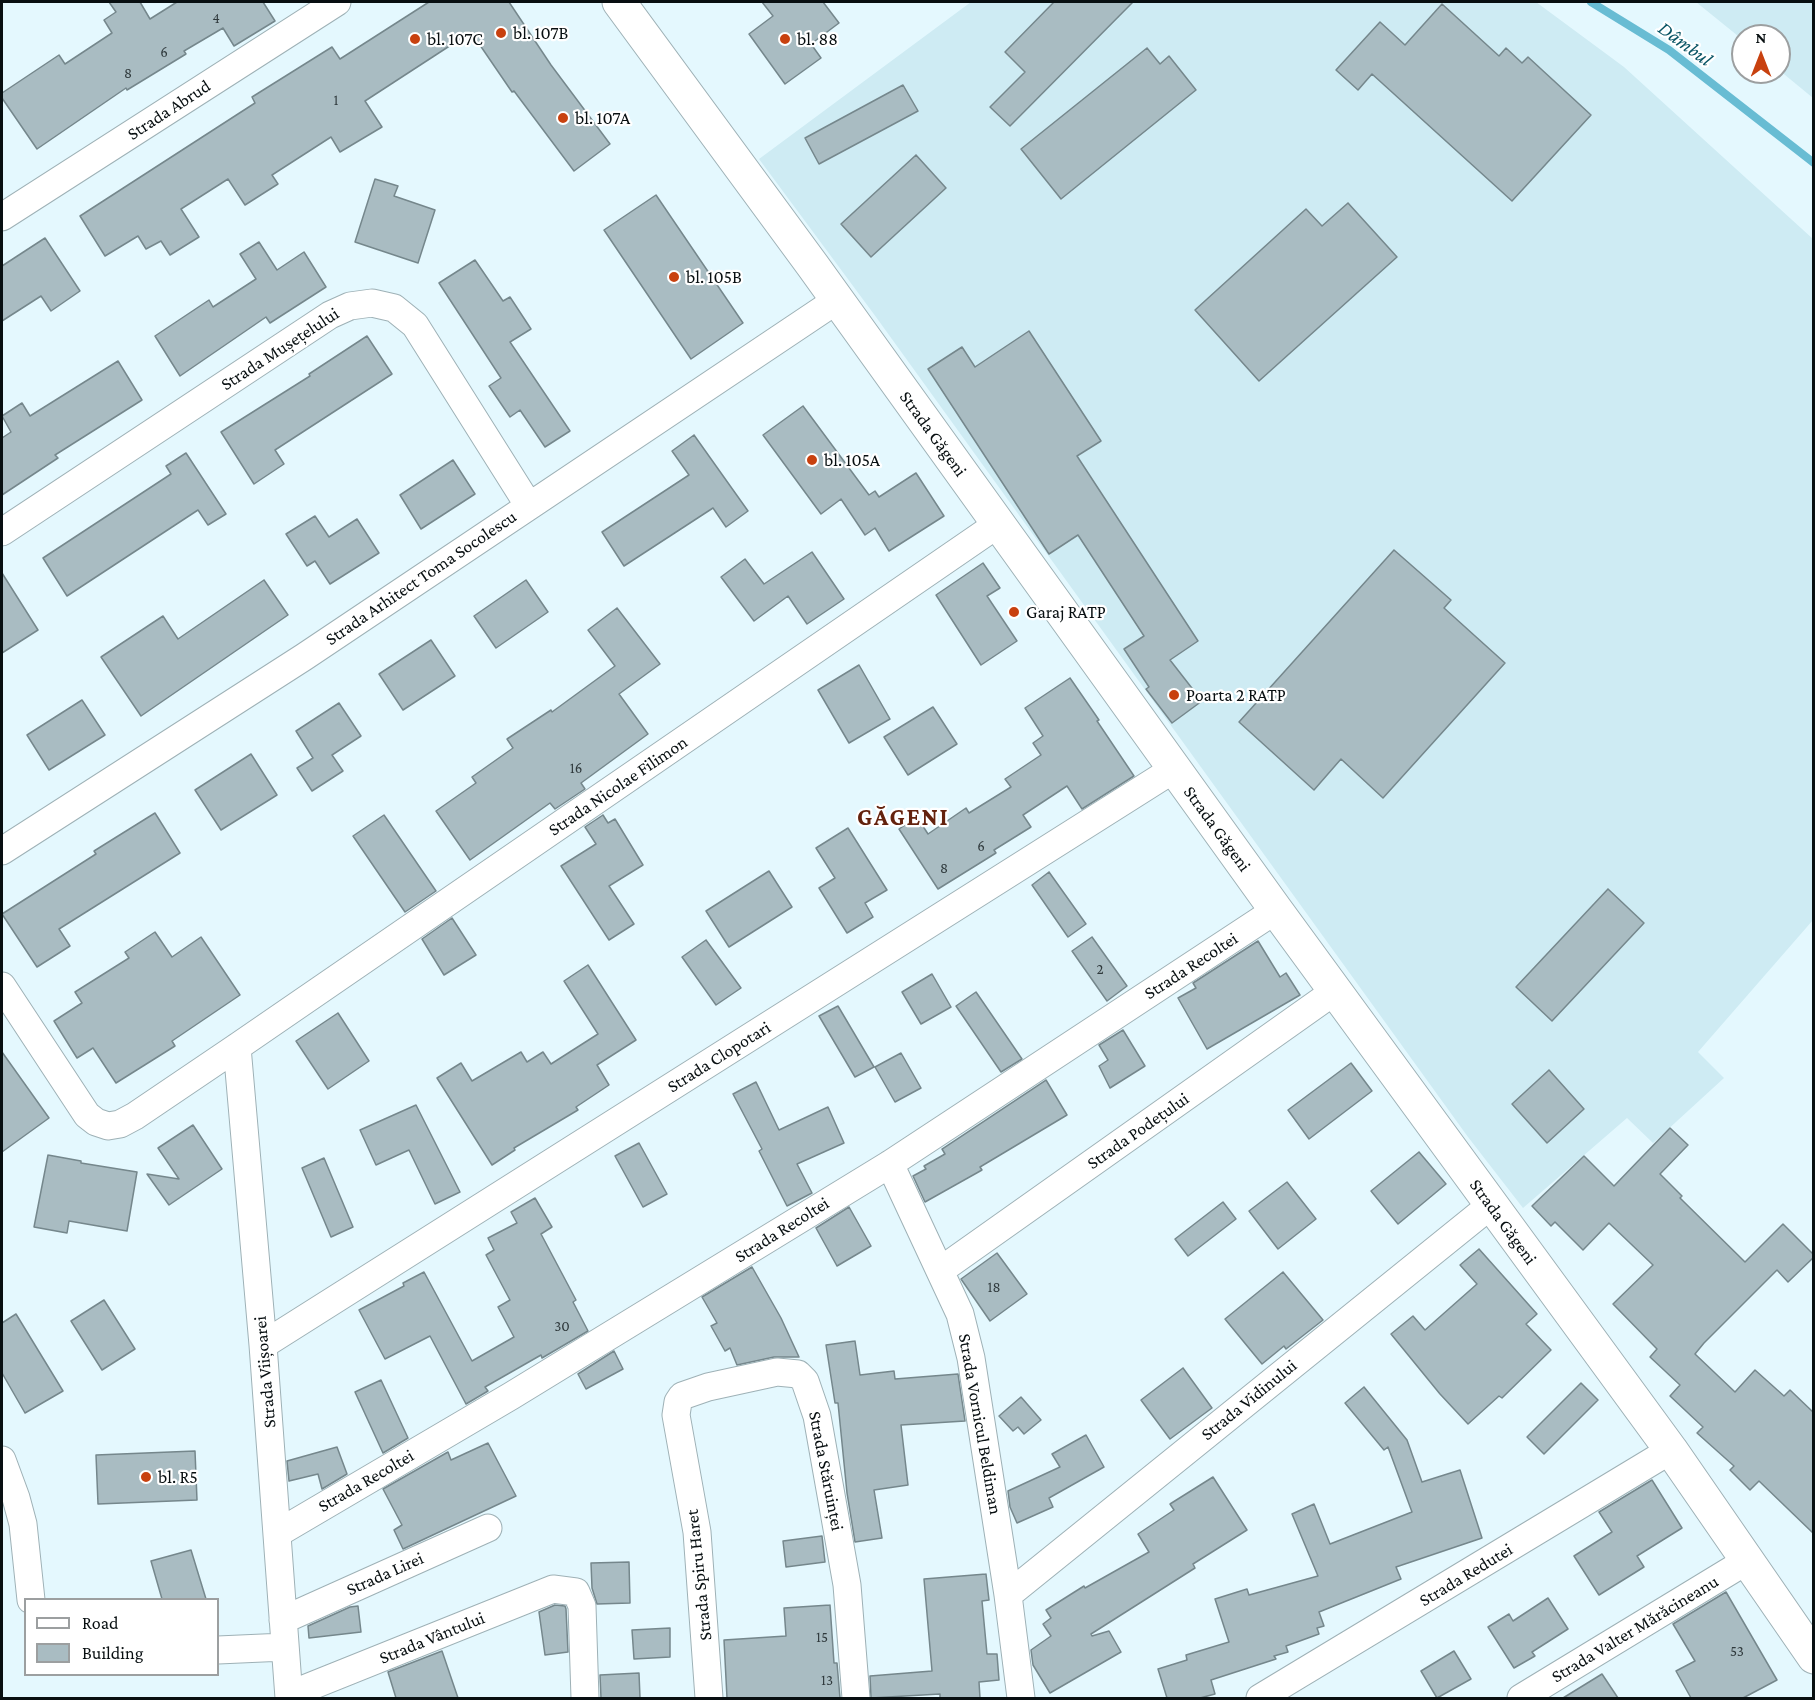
<!DOCTYPE html>
<html>
<head>
<meta charset="utf-8">
<style>
  body { margin:0 }
  #map { position:relative; width:1815px; height:1700px; overflow:hidden; background:#e4f8fe; font-family:"Crimson Pro",serif }
  canvas { display:block }
  .frame { position:absolute; inset:0; border:3px solid #080f11; pointer-events:none }
  .legend { position:absolute; left:24px; top:1598px; width:195px; height:78px; box-sizing:border-box; background:#fff; border:2px solid #9c9fa0; margin:0; padding:8px 10px; list-style:none; font-size:18px; color:#080f11 }
  .legend li { display:flex; align-items:center; gap:12px; height:30px }
  .legend b { width:30px; border:2px solid #9c9fa0 }
  .north { position:absolute; left:1731px; top:24px; width:60px; height:60px; box-sizing:border-box; background:#fff; border:2px solid #9c9fa0; border-radius:50%; rotate:0deg; font-size:16px; font-weight:700; line-height:24px; text-align:center; color:#080f11 }
  .north::after { content:''; display:block; margin:auto; width:21px; height:27px; background:#c8410f; clip-path:polygon(50% 0,100% 100%,50% 72%,0 100%) }
</style>
</head>
<body>
<div id="map">
<canvas width="1815" height="1700"></canvas>
<div class="frame"></div>
<ul class="legend">
<li><b style="height:8px;background:#fff"></b>Road</li>
<li><b style="height:16px;background:#a9bcc2"></b>Building</li>
</ul>
<div class="north">N</div>
</div>
<script>
const ctx = document.querySelector('canvas').getContext('2d');
ctx.lineJoin = 'round';
function fill(path, color) {
  ctx.fillStyle = color;
  ctx.fill(path, 'evenodd');
}
function poly(rows) {
  const path = new Path2D();
  for (const r of rows) {
    path.moveTo(r[0], r[1]);
    for (let i = 2; i < r.length; i += 2) path.lineTo(r[i], r[i + 1]);
  }
  return path;
}
function strokePath(path, color, width, dash) {
  ctx.strokeStyle = color;
  ctx.lineWidth = width;
  ctx.lineCap = dash ? 'butt' : 'round';
  ctx.setLineDash(dash || []);
  ctx.stroke(path);
}
function drawText(font, color, halo, rows, align = 'center') {
  ctx.font = font + ' "Crimson Pro",serif';
  ctx.lineWidth = 4.5;
  ctx.setLineDash([]);
  ctx.textBaseline = 'middle';
  ctx.strokeStyle = halo;
  ctx.fillStyle = color;
  for (const [text, x, y, turn = 0] of rows) {
    ctx.save();
    ctx.translate(x, y);
    ctx.rotate((+turn || 0) * Math.PI / 180);
    ctx.textAlign = isNaN(turn) ? turn : align;
    if (halo) ctx.strokeText(text, 0, 0);
    ctx.fillText(text, 0, 0);
    ctx.restore();
  }
}
fill(poly([
  [971,2,1536,2,1624,67,1813,239,1813,920,1698,1052,1724,1078,1653,1143,1627,1118,1523,1208,1468,1137,876,317,759,159],
  [1696,2,1813,2,1813,98,1779,70,1779,36,1743,36,1743,40]
]), '#ceebf3');
strokePath(poly([
  [1591,2,1669,50,1814,163]
]), '#68bcd3', 8);
const building = poly([
  [109,2,140,2,150,19,177,2,263,2,275,21,234,46,223,28,184,51,186,54,127,90,126,88,37,149,2,98,2,93,59,55,65,64,112,33,104,20,116,12,109,2],
  [429,2,509,2,551,65,610,144,574,171,514,91,512,92,471,32,365,101,382,127,340,152,331,137,272,175,278,184,245,205,228,179,181,209,199,237,170,255,161,241,146,249,138,236,105,256,80,216,255,103,252,97,332,47,340,59,429,2],
  [762,2,823,2,839,23,811,44,821,58,785,84,749,34,773,16,762,2],
  [1054,2,1133,2,1010,126,990,107,1025,72,1005,52,1054,2],
  [1442,4,1499,56,1506,48,1522,63,1528,57,1591,115,1512,201,1372,74,1358,90,1336,70,1380,22,1405,45,1442,4],
  [1147,48,1160,64,1169,56,1196,90,1061,199,1021,149,1147,48],
  [903,85,918,111,819,164,805,138,903,85],
  [916,155,946,188,871,257,841,224,916,155],
  [375,179,398,186,394,196,435,210,418,263,355,242,375,179],
  [656,195,743,323,691,359,604,230,656,195],
  [1348,203,1397,257,1259,381,1195,310,1306,209,1322,226,1348,203],
  [45,238,80,291,51,311,41,296,2,321,2,266,45,238],
  [259,242,277,270,304,252,326,287,270,323,266,317,180,376,155,336,209,300,213,307,256,279,240,254,259,242],
  [475,260,503,301,510,297,531,329,510,342,570,431,545,447,520,410,510,417,489,386,501,378,439,283,475,260],
  [1029,331,1101,441,1077,456,1198,641,1170,660,1202,701,1172,723,1146,689,1149,687,1124,649,1144,636,1078,535,1049,554,928,369,962,347,975,367,1029,331],
  [367,336,392,374,275,450,284,464,254,484,221,432,310,376,309,374,367,336],
  [118,361,142,400,55,455,58,458,2,495,2,438,11,432,2,416,22,403,30,416,118,361],
  [803,406,869,495,875,491,879,497,916,473,944,516,889,551,875,528,865,535,841,499,821,514,763,435,803,406],
  [694,435,748,511,726,527,713,508,624,566,602,532,689,475,672,451,694,435],
  [186,453,226,514,208,525,198,510,67,596,43,558,171,474,166,466,186,453],
  [453,460,475,494,421,529,400,495,453,460],
  [315,516,329,537,357,519,379,553,330,584,315,561,307,566,286,534,315,516],
  [1394,550,1451,600,1444,608,1505,663,1383,798,1341,759,1314,790,1239,722,1394,550],
  [812,552,844,599,807,624,788,596,754,621,721,577,745,559,764,584,812,552],
  [983,563,1000,588,987,596,1017,641,981,665,936,595,983,563],
  [2,573,38,630,2,653,2,573],
  [264,580,288,615,141,716,101,657,163,616,178,639,264,580],
  [526,580,548,612,496,648,474,616,526,580],
  [617,608,660,664,619,694,648,734,581,783,585,789,555,809,550,803,470,860,436,811,476,783,472,777,513,748,507,739,551,710,552,712,615,666,588,630,617,608],
  [431,640,455,676,403,710,379,674,431,640],
  [859,665,890,719,849,743,818,690,859,665],
  [1070,678,1099,720,1097,721,1134,776,1082,809,1067,786,1023,815,1031,827,994,850,996,853,938,889,899,829,917,817,928,834,966,808,969,813,1011,787,1005,779,1041,755,1033,743,1043,736,1025,708,1070,678],
  [82,700,105,735,49,770,27,735,82,700],
  [339,703,361,736,332,755,343,771,312,791,297,768,313,758,296,731,339,703],
  [933,707,957,744,908,775,884,737,933,707],
  [251,754,277,795,221,830,195,790,251,754],
  [155,813,180,853,59,929,70,946,37,967,2,914,96,854,94,851,155,813],
  [384,815,436,891,405,912,353,836,384,815],
  [603,815,608,823,615,819,643,865,609,886,634,924,609,940,561,866,596,844,585,827,603,815],
  [848,828,887,890,865,903,873,917,847,933,819,888,835,878,816,848,848,828],
  [769,871,792,907,729,947,706,911,769,871],
  [1049,872,1086,924,1068,937,1032,885,1049,872],
  [1608,889,1644,923,1552,1021,1516,987,1608,889],
  [452,918,476,955,444,975,422,939,452,918],
  [155,932,172,957,201,937,240,995,172,1041,175,1046,116,1083,93,1048,77,1058,54,1021,82,1003,75,992,129,958,125,952,155,932],
  [1092,937,1127,986,1107,1001,1072,951,1092,937],
  [706,940,741,988,716,1005,682,957,706,940],
  [1258,941,1280,977,1286,973,1300,995,1207,1049,1178,998,1196,988,1193,983,1258,941],
  [588,965,636,1040,597,1065,609,1085,576,1107,578,1110,514,1148,515,1150,492,1165,437,1078,461,1063,472,1081,521,1052,527,1062,543,1052,551,1064,598,1034,564,981,588,965],
  [932,974,951,1007,921,1024,902,992,932,974],
  [976,992,1022,1059,1001,1072,956,1006,976,992],
  [838,1006,874,1067,855,1077,819,1016,838,1006],
  [338,1013,369,1061,328,1089,296,1041,338,1013],
  [1123,1030,1145,1066,1110,1088,1099,1066,1108,1060,1099,1045,1123,1030],
  [2,1052,49,1118,2,1152,2,1052],
  [901,1053,921,1088,895,1102,875,1067,901,1053],
  [1351,1063,1372,1091,1309,1139,1288,1110,1351,1063],
  [1549,1070,1584,1109,1547,1143,1512,1104,1549,1070],
  [1046,1080,1067,1115,980,1167,982,1170,925,1202,913,1176,926,1169,924,1166,945,1154,942,1149,1046,1080],
  [756,1082,779,1130,828,1107,844,1143,797,1164,812,1193,787,1206,759,1151,762,1149,733,1094,756,1082],
  [416,1105,460,1192,435,1204,409,1150,376,1165,360,1130,416,1105],
  [193,1125,222,1169,169,1205,147,1174,179,1179,158,1148,193,1125],
  [1670,1128,1688,1145,1660,1174,1682,1196,1680,1198,1745,1262,1783,1224,1814,1255,1814,1257,1788,1282,1777,1270,1704,1343,1695,1354,1735,1392,1755,1370,1784,1396,1790,1390,1814,1413,1814,1534,1759,1481,1750,1490,1730,1470,1734,1466,1697,1433,1703,1427,1670,1396,1680,1385,1650,1357,1657,1349,1613,1304,1653,1265,1609,1223,1583,1250,1555,1222,1551,1226,1532,1206,1584,1156,1614,1186,1670,1128],
  [639,1143,667,1194,643,1207,615,1156,639,1143],
  [1419,1152,1446,1184,1398,1224,1371,1191,1419,1152],
  [48,1155,81,1161,81,1163,137,1172,127,1231,69,1221,67,1233,34,1227,48,1155],
  [324,1158,353,1227,331,1237,302,1168,324,1158],
  [1287,1182,1316,1219,1278,1249,1249,1211,1287,1182],
  [535,1198,552,1227,541,1234,576,1300,573,1302,588,1331,542,1358,541,1355,485,1387,488,1391,466,1404,430,1336,385,1359,359,1310,404,1286,403,1283,424,1272,472,1361,514,1337,498,1307,510,1300,486,1255,494,1250,488,1238,517,1223,511,1212,535,1198],
  [1223,1202,1236,1219,1188,1256,1175,1239,1223,1202],
  [849,1207,871,1246,837,1266,816,1228,849,1207],
  [1479,1249,1537,1314,1526,1324,1551,1350,1502,1398,1499,1396,1468,1424,1440,1394,1391,1334,1413,1316,1425,1330,1477,1284,1460,1265,1479,1249],
  [997,1253,1027,1294,990,1321,961,1279,997,1253],
  [752,1267,781,1318,799,1357,774,1357,737,1365,730,1348,725,1351,711,1326,717,1323,702,1297,752,1267],
  [1283,1272,1323,1320,1286,1349,1284,1346,1262,1364,1225,1319,1283,1272],
  [104,1300,135,1349,102,1370,71,1321,104,1300],
  [16,1314,63,1391,25,1413,2,1373,2,1323,16,1314],
  [855,1341,860,1375,894,1371,895,1379,958,1374,965,1421,901,1425,908,1485,874,1490,882,1538,855,1542,847,1493,838,1403,835,1403,826,1345,855,1341],
  [614,1351,623,1369,586,1389,578,1374,614,1351],
  [1183,1368,1212,1408,1170,1439,1141,1400,1183,1368],
  [381,1380,408,1438,383,1453,355,1392,381,1380],
  [1581,1383,1598,1400,1544,1454,1527,1437,1581,1383],
  [1364,1387,1407,1440,1422,1482,1460,1470,1482,1538,1396,1567,1401,1579,1319,1612,1324,1626,1317,1628,1319,1634,1286,1646,1288,1652,1274,1656,1276,1659,1211,1680,1215,1694,1200,1698,1167,1698,1158,1669,1187,1660,1186,1655,1229,1642,1215,1599,1247,1589,1249,1595,1318,1576,1292,1514,1314,1504,1330,1544,1412,1512,1388,1447,1384,1450,1345,1403,1364,1387],
  [1021,1397,1041,1420,1024,1434,1018,1427,1013,1431,999,1416,1021,1397],
  [1086,1435,1104,1467,1049,1498,1053,1507,1017,1523,1010,1507,1008,1491,1060,1467,1052,1454,1086,1435],
  [488,1443,516,1496,403,1549,394,1530,402,1525,383,1489,448,1452,451,1460,488,1443],
  [337,1447,347,1474,322,1489,318,1474,289,1481,287,1461,337,1447],
  [195,1451,197,1500,98,1504,96,1455,195,1451],
  [1213,1477,1247,1530,1193,1564,1195,1568,1091,1634,1092,1636,1109,1631,1121,1652,1050,1693,1033,1665,1031,1650,1051,1636,1043,1624,1051,1618,1046,1610,1084,1586,1085,1588,1149,1552,1138,1534,1174,1510,1170,1504,1213,1477],
  [1652,1480,1682,1528,1637,1556,1644,1567,1599,1595,1574,1556,1612,1532,1599,1512,1652,1480],
  [822,1536,825,1562,786,1567,783,1541,822,1536],
  [191,1550,206,1599,162,1599,151,1561,191,1550],
  [629,1562,630,1603,597,1604,592,1588,591,1563,629,1562],
  [986,1574,989,1600,982,1601,987,1654,997,1654,999,1680,979,1682,980,1698,940,1698,940,1694,871,1698,870,1676,932,1671,924,1579,986,1574],
  [1726,1592,1777,1680,1743,1698,1691,1698,1676,1671,1695,1661,1673,1624,1726,1592],
  [1548,1598,1568,1629,1532,1652,1535,1656,1514,1668,1488,1627,1509,1614,1513,1621,1548,1598],
  [555,1605,565,1606,566,1609,568,1652,545,1655,539,1612,555,1605],
  [830,1605,834,1663,837,1663,840,1698,727,1698,724,1640,786,1636,784,1608,830,1605],
  [358,1606,361,1632,309,1638,308,1626,350,1607,358,1606],
  [670,1628,670,1657,634,1659,632,1630,670,1628],
  [442,1651,458,1698,396,1698,388,1672,442,1651],
  [1454,1651,1471,1679,1437,1698,1421,1671,1454,1651],
  [639,1673,640,1698,601,1698,600,1675,639,1673],
  [1602,1674,1618,1698,1563,1698,1602,1674]
]);
fill(building, '#a9bcc2');
strokePath(building, '#75878c', 1.5);
const minor = poly([
  [2,217,337,2],
  [2,532,330,315,350,306,372,303,394,308,415,325,529,506],
  [2,851,304,657,837,300],
  [2,986,87,1115,96,1122,108,1126,120,1124,135,1116,237,1047,998,524],
  [237,1047,263,1345,289,1698],
  [890,1164,960,1314,971,1358,1008,1595,1021,1698],
  [941,1270,1335,991],
  [263,1345,1174,769],
  [2,1460,16,1498,23,1524,31,1600],
  [278,1533,511,1396,890,1164,1276,910],
  [1008,1595,1491,1205],
  [283,1620,488,1528],
  [218,1650,285,1647],
  [289,1695,553,1589,576,1592,582,1606,585,1698],
  [709,1698,697,1532,676,1415,678,1402,682,1396,708,1387,777,1372,798,1374,805,1381,817,1416,847,1585,856,1698],
  [1260,1698,1671,1450],
  [1521,1698,1748,1560]
]);
const major = poly([
  [619,2,813,266,1276,910,1671,1450,1814,1657]
]);
strokePath(minor, '#9eb1b6', 29);
strokePath(major, '#9eb1b6', 35);
strokePath(minor, '#fff', 27);
strokePath(major, '#fff', 33);
for (const [x, y, r, color] of [
  [501,33,6,"#c8410f"],
  [415,39,6,"#c8410f"],
  [785,39,6,"#c8410f"],
  [563,118,6,"#c8410f"],
  [674,277,6,"#c8410f"],
  [812,460,6,"#c8410f"],
  [1014,612,6,"#c8410f"],
  [1174,695,6,"#c8410f"],
  [146,1477,6,"#c8410f"]
]) {
  const dot = new Path2D();
  dot.arc(x, y, r, 0, 2 * Math.PI);
  ctx.fillStyle = color;
  ctx.fill(dot);
  strokePath(dot, '#fff', 2);
}
drawText('15px', '#303a3d', null, [
  ["4",216,18],
  ["6",164,52],
  ["8",128,73],
  ["1",336,100],
  ["16",576,768],
  ["6",981,846],
  ["8",944,868],
  ["2",1100,969],
  ["18",994,1287],
  ["30",562,1326],
  ["15",822,1637],
  ["53",1737,1651],
  ["13",827,1680]
]);
drawText('18px', '#080f11', '#fff', [
  ["bl. 107B",513,33],
  ["bl. 107C",427,39],
  ["bl. 88",797,39],
  ["bl. 107A",575,118],
  ["bl. 105B",686,277],
  ["bl. 105A",824,460],
  ["Garaj RATP",1026,612],
  ["Poarta 2 RATP",1186,695],
  ["bl. R5",158,1477]
], 'left');
drawText('18px', '#080f11', '#fff', [
  ["Strada Abrud",169,110,-33],
  ["Strada Mușețelului",280,349,-33],
  ["Strada Găgeni",933,434,54],
  ["Strada Arhitect Toma Socolescu",421,578,-34],
  ["Strada Nicolae Filimon",618,786,-34],
  ["Strada Găgeni",1217,829,54],
  ["Strada Recoltei",1191,966,-33],
  ["Strada Clopotari",719,1057,-32],
  ["Strada Podețului",1138,1131,-35],
  ["Strada Găgeni",1503,1222,54],
  ["Strada Recoltei",782,1230,-32],
  ["Strada Viișoarei",265,1372,-95],
  ["Strada Vidinului",1249,1400,-39],
  ["Strada Vornicul Beldiman",980,1424,80],
  ["Strada Stăruinței",826,1471,79],
  ["Strada Recoltei",366,1481,-30],
  ["Strada Lirei",385,1574,-24],
  ["Strada Spiru Haret",699,1575,-96],
  ["Strada Redutei",1466,1575,-31],
  ["Strada Valter Mărăcineanu",1635,1629,-31],
  ["Strada Vântului",432,1638,-22]
]);
drawText('italic 20px', '#095464', '#fff', [
  ["Dâmbul",1685,44,36]
]);
ctx.letterSpacing = '1.5px';
drawText('bold 24px', '#63220d', '#fff', [
  ["GĂGENI",903,818]
]);
ctx.letterSpacing = '0px';
</script>
</body>
</html>
